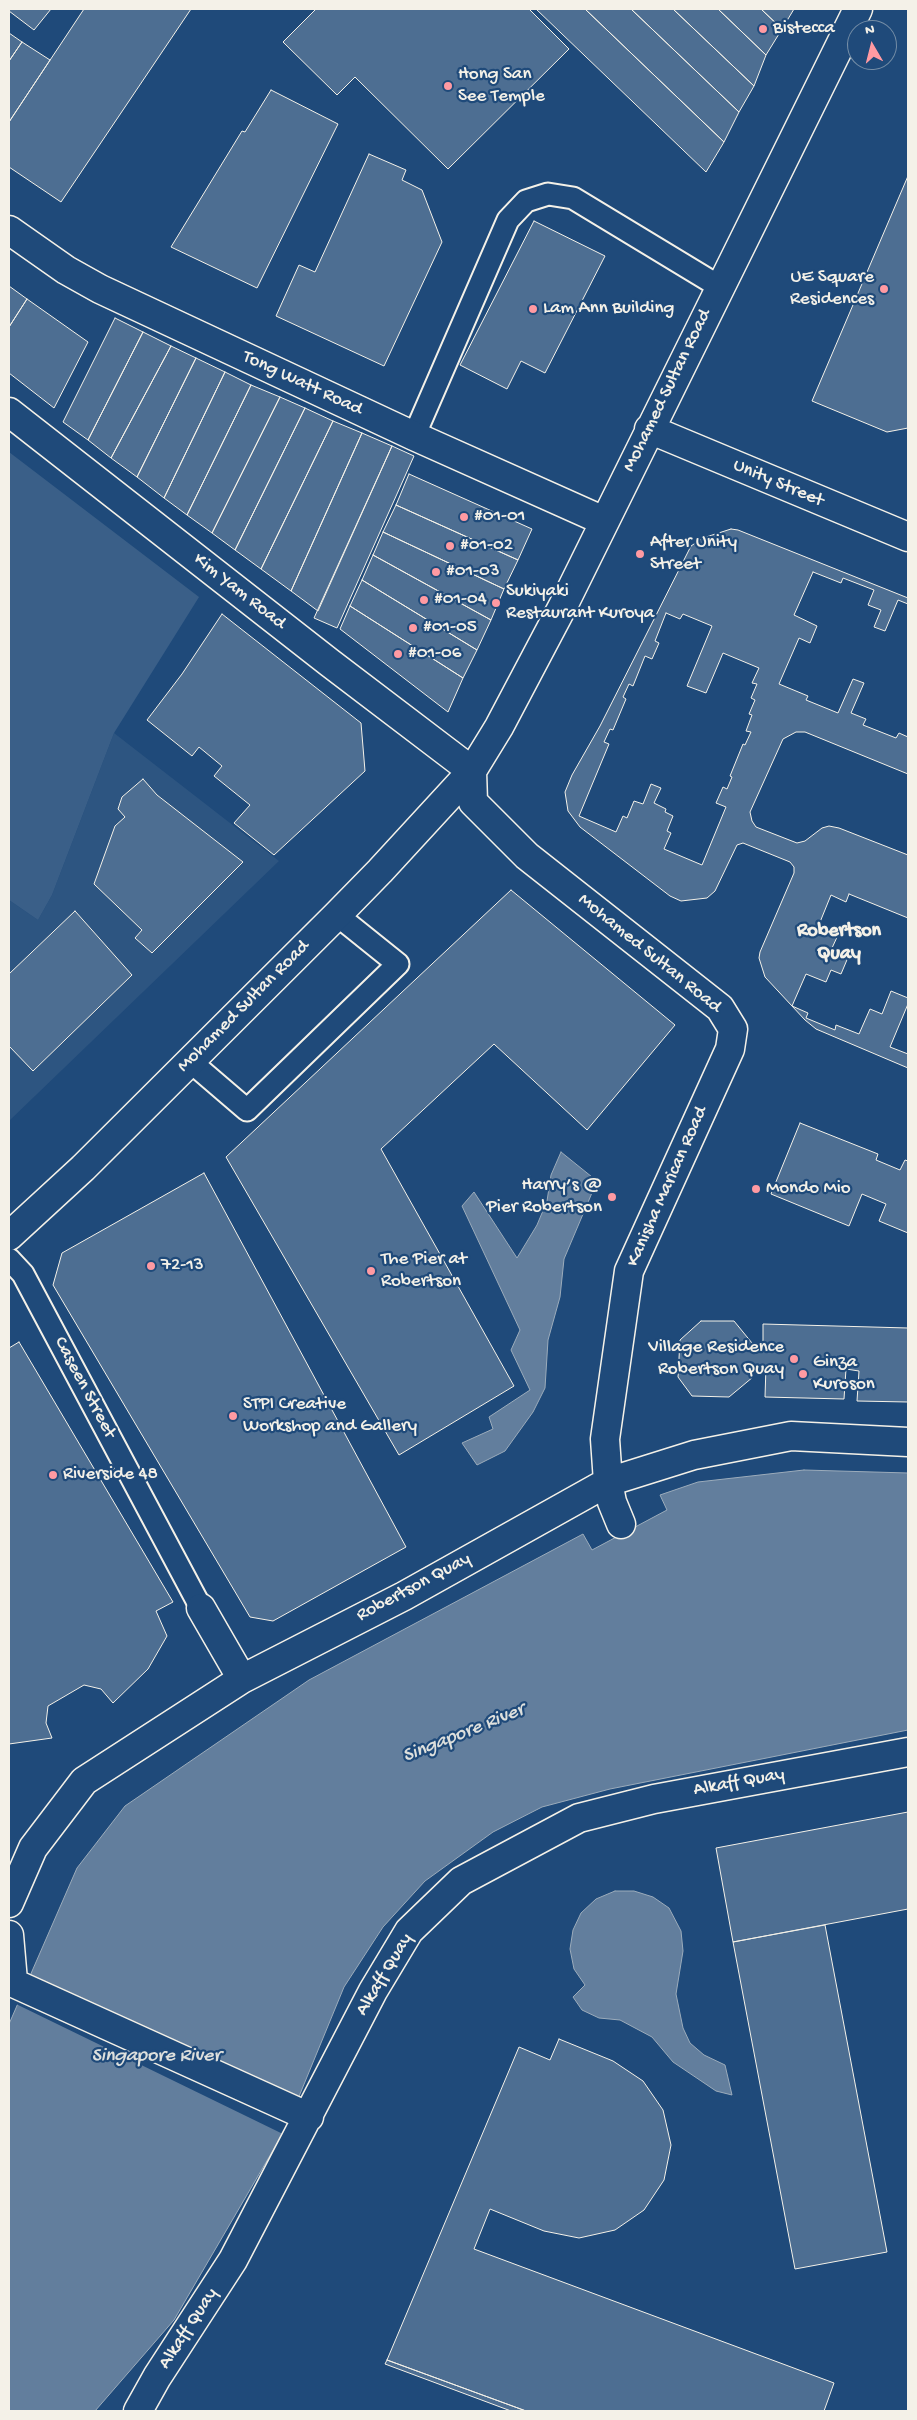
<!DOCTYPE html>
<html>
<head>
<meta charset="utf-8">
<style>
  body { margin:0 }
  #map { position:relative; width:917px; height:2420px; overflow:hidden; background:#1f4a7a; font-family:"Gochi Hand",sans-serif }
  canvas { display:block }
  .frame { position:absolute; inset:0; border:10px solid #f4f1e8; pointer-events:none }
  .north { position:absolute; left:847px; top:20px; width:50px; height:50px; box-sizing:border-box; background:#1f4a7a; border:1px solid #748da6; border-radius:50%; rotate:352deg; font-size:14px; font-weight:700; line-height:20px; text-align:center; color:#f4f1e8 }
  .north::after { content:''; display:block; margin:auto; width:18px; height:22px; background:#ff9aa2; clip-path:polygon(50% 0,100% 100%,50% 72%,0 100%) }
</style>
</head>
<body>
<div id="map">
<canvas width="917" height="2420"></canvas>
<div class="frame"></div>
<div class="north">N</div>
</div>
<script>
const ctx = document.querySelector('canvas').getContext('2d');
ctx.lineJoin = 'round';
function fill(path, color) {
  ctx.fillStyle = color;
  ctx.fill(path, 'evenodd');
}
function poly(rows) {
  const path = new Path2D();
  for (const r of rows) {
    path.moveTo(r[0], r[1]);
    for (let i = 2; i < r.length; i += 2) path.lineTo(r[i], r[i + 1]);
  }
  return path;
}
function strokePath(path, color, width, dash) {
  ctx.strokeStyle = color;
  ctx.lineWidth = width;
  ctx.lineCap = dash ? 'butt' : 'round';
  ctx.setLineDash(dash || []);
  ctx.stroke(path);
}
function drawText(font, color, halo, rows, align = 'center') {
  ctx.font = font + ' "Gochi Hand",sans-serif';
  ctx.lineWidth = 4.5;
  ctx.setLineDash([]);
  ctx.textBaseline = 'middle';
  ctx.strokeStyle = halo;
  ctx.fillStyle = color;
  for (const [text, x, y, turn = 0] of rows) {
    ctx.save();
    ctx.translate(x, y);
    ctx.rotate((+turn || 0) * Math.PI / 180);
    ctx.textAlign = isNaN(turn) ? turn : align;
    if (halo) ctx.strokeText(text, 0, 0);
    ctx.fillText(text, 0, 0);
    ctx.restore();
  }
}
fill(poly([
  [114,733,279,861,9,1121,9,900,38,920,52,895]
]), '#2d5581');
fill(poly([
  [9,452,199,597,114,733,52,895,38,920,9,900]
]), '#3a5f88');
const water = poly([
  [561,1152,597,1181,564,1259,560,1297,548,1340,545,1388,533,1412,505,1451,477,1465,462,1443,493,1429,489,1417,530,1390,511,1350,520,1330,462,1206,474,1192,517,1258,537,1225,547,1201,551,1175,561,1152],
  [804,1470,908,1473,908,1730,610,1789,542,1807,493,1832,425,1881,383,1927,344,1987,286,2128,174,2320,95,2411,9,2411,9,2024,77,1868,125,1806,309,1680,583,1534,592,1550,667,1510,660,1495,698,1482,804,1470],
  [615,1891,634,1891,653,1897,669,1908,681,1931,683,1951,676,1994,683,2028,690,2043,704,2055,725,2065,732,2095,716,2091,673,2062,652,2037,620,2020,599,2018,582,2010,573,1997,585,1985,574,1969,570,1949,573,1930,581,1913,596,1899,615,1891]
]);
fill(water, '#627e9d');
strokePath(water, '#9cacbb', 1);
fill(poly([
  [29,1974,210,2067,298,2105,285,2135,16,2004]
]), '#1f4a7a');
const building = poly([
  [9,9,51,9,34,30,9,11,9,9],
  [84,9,191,9,61,202,9,167,9,122,84,9],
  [316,9,529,9,569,49,448,169,355,77,337,95,283,42,316,9],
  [536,9,585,9,724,142,706,172,536,9],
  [585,9,631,9,739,112,724,142,585,9],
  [631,9,673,9,754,86,739,112,631,9],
  [673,9,718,9,766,55,754,86,673,9],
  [718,9,761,9,782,29,766,55,718,9],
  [761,9,794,9,782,29,761,9],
  [9,33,22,42,9,61,9,33],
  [22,42,50,60,9,122,9,61,22,42],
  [271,90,338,124,257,288,171,247,242,131,245,132,271,90],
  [369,154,406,170,402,180,422,190,442,242,384,366,276,316,299,265,315,272,369,154],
  [908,176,908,428,887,432,812,401,908,176],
  [534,221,605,256,545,373,521,361,507,389,460,365,534,221],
  [9,286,27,299,9,327,9,286],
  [27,299,88,342,54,408,9,373,9,327,27,299],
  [115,318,143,332,88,440,63,422,115,318],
  [143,332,171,346,111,458,88,440,143,332],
  [171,346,196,358,137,477,111,458,171,346],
  [196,358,225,372,164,498,137,477,196,358],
  [225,372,251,385,187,515,164,498,225,372],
  [251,385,280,397,212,533,187,515,251,385],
  [280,397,305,408,235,550,212,533,280,397],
  [305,408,333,421,261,569,235,550,305,408],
  [333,421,362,433,291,591,261,569,333,421],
  [362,433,392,446,318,611,291,591,362,433],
  [392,446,414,456,337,628,314,618,392,446],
  [409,474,532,529,518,560,396,505,409,474],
  [396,505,518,560,504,589,383,532,396,505],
  [731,529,738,530,908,598,908,774,805,732,796,732,783,739,750,812,752,821,756,827,797,843,805,841,822,828,829,826,839,828,908,855,908,1068,816,1029,805,1020,765,977,759,958,760,952,794,873,794,867,790,862,743,843,737,845,715,891,707,898,681,901,670,896,580,827,568,811,565,792,572,775,600,726,691,546,703,538,731,529],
  [383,532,504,589,491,620,373,555,383,532],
  [373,555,491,620,477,650,362,580,373,555],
  [813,572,841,583,843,578,874,590,868,605,881,610,874,627,885,631,898,600,908,604,908,737,899,733,896,738,863,725,866,719,851,713,864,683,853,679,838,713,806,700,808,696,779,684,799,638,810,643,817,626,794,615,813,572],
  [362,580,477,650,463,678,350,606,362,580],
  [350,606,463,678,448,712,340,629,350,606],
  [666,613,680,619,683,614,712,626,687,686,706,693,723,653,759,668,752,683,757,684,751,698,755,700,749,714,752,715,746,731,751,732,745,745,743,744,730,776,732,777,727,789,723,787,716,803,726,807,702,865,664,849,671,833,667,831,673,816,665,812,666,809,654,803,661,788,651,784,643,804,634,801,627,818,623,816,616,832,579,816,609,744,604,742,610,729,613,730,626,699,623,697,629,684,633,686,645,656,652,659,659,643,655,641,666,613],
  [222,614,361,723,365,771,274,855,234,823,250,805,214,776,222,766,199,747,192,756,147,720,182,674,222,614],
  [143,779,157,795,243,862,152,953,135,938,142,930,94,884,115,826,125,817,118,809,122,797,143,779],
  [511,890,675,1025,587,1130,494,1044,381,1149,514,1386,399,1455,226,1157,511,890],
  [849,894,908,918,908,998,891,991,882,1014,870,1009,859,1034,836,1025,835,1030,806,1018,808,1013,792,1006,806,974,826,982,831,970,841,974,849,955,832,948,838,935,818,927,831,895,846,902,849,894],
  [75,911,132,975,33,1071,9,1046,9,974,75,911],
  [908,1004,908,1054,890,1047,908,1004],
  [800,1123,878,1154,876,1160,900,1170,905,1160,908,1161,908,1233,879,1221,886,1204,862,1194,849,1226,771,1194,800,1123],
  [204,1173,406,1547,273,1621,250,1617,53,1285,62,1253,204,1173],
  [701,1321,734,1321,752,1343,752,1352,763,1351,763,1324,908,1328,908,1402,857,1401,859,1371,846,1369,844,1399,765,1397,766,1366,751,1367,753,1377,729,1397,692,1396,678,1377,680,1340,701,1321],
  [19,1342,173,1602,156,1611,167,1636,148,1669,113,1703,101,1689,84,1685,48,1706,46,1723,52,1738,9,1744,9,1348,19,1342],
  [908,1812,908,1909,733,1942,716,1848,908,1812],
  [825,1925,887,2252,795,2269,733,1942,825,1925],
  [559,2039,613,2061,643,2081,663,2110,671,2145,664,2180,644,2210,615,2230,579,2238,544,2231,490,2209,474,2249,834,2383,824,2411,526,2411,387,2360,519,2047,550,2060,559,2039],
  [387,2360,526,2411,511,2411,385,2364,387,2360]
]);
fill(building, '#4d6e92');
strokePath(building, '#f4f1e8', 1);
const lane = poly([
  [414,436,508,220,526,201,548,194,573,198,720,287],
  [191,1062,247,1110,398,964,337,915],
  [9,1259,23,1274,201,1608]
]);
const street = poly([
  [9,230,66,270,100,289,414,436,604,521],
  [9,412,330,663,472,771],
  [649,429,908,537],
  [472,771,473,802,527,856,720,1008,733,1029,730,1049,629,1271,605,1439,608,1482,612,1502,621,1524],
  [9,1236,83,1168,337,915,380,871,472,771,499,727,565,602,858,9],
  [201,1608,242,1679],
  [9,1903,33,1848,84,1781,242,1679,404,1596,608,1482,694,1455,791,1436,908,1442],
  [9,1935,13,1981],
  [9,1981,309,2117],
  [138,2411,157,2377,233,2260,373,1991,409,1931,461,1881,579,1818,654,1799,908,1752]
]);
strokePath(lane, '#f4f1e8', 25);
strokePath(street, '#f4f1e8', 31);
strokePath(lane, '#1f4a7a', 21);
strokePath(street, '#1f4a7a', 28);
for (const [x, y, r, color] of [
  [763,29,5,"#ff9aa2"],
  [448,86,5,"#ff9aa2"],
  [884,289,5,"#ff9aa2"],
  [533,309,5,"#ff9aa2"],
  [464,517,5,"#ff9aa2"],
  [450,546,5,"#ff9aa2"],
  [640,554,5,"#ff9aa2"],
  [436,572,5,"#ff9aa2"],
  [424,600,5,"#ff9aa2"],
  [496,603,5,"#ff9aa2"],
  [413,628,5,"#ff9aa2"],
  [398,654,5,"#ff9aa2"],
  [756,1189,5,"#ff9aa2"],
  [612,1197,5,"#ff9aa2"],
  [151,1266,5,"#ff9aa2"],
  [371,1271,5,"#ff9aa2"],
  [794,1359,5,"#ff9aa2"],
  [803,1374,5,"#ff9aa2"],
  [233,1416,5,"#ff9aa2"],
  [53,1475,5,"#ff9aa2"]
]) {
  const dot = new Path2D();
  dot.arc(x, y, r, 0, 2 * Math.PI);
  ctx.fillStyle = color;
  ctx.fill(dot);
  strokePath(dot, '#1f4a7a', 2);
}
drawText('19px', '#f4f1e8', '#1f4a7a', [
  ["Bistecca",773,29],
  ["Hong San",458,75],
  ["See Temple",458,97],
  ["UE Square",874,278,"right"],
  ["Residences",874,300,"right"],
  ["Lam Ann Building",543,309],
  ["#01-01",474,517],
  ["After Unity",650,543],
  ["Street",650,565],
  ["#01-02",460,546],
  ["#01-03",446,572],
  ["Sukiyaki",506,592],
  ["Restaurant Kuroya",506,614],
  ["#01-04",434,600],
  ["#01-05",423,628],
  ["#01-06",408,654],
  ["Harry’s @",602,1186,"right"],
  ["Pier Robertson",602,1208,"right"],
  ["Mondo Mio",766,1189],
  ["The Pier at",381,1260],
  ["Robertson",381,1282],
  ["72-13",161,1266],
  ["Village Residence",784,1348,"right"],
  ["Robertson Quay",784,1370,"right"],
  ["Ginza",813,1363],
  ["Kuroson",813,1385],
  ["STPI Creative",243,1405],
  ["Workshop and Gallery",243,1427],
  ["Riverside 48",63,1475]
], 'left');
drawText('19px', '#f4f1e8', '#1f4a7a', [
  ["Tong Watt Road",302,384,25],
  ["Mohamed Sultan Road",668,391,-64],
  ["Unity Street",778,484,23],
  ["Kim Yam Road",239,592,38],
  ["Mohamed Sultan Road",649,954,39],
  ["Mohamed Sultan Road",244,1007,-45],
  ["Kanisha Marican Road",668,1187,-66],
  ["Caseen Street",84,1388,62],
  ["Robertson Quay",414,1588,-28],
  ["Alkaff Quay",739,1783,-10],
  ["Alkaff Quay",385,1975,-59],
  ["Alkaff Quay",189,2329,-57]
]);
drawText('bold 20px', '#f4f1e8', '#1f4a7a', [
  ["Robertson",839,932],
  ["Quay",839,955]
]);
drawText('italic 20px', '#dee0dd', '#1f4a7a', [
  ["Singapore River",464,1734,-22],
  ["Singapore River",156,2057]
]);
</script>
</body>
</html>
